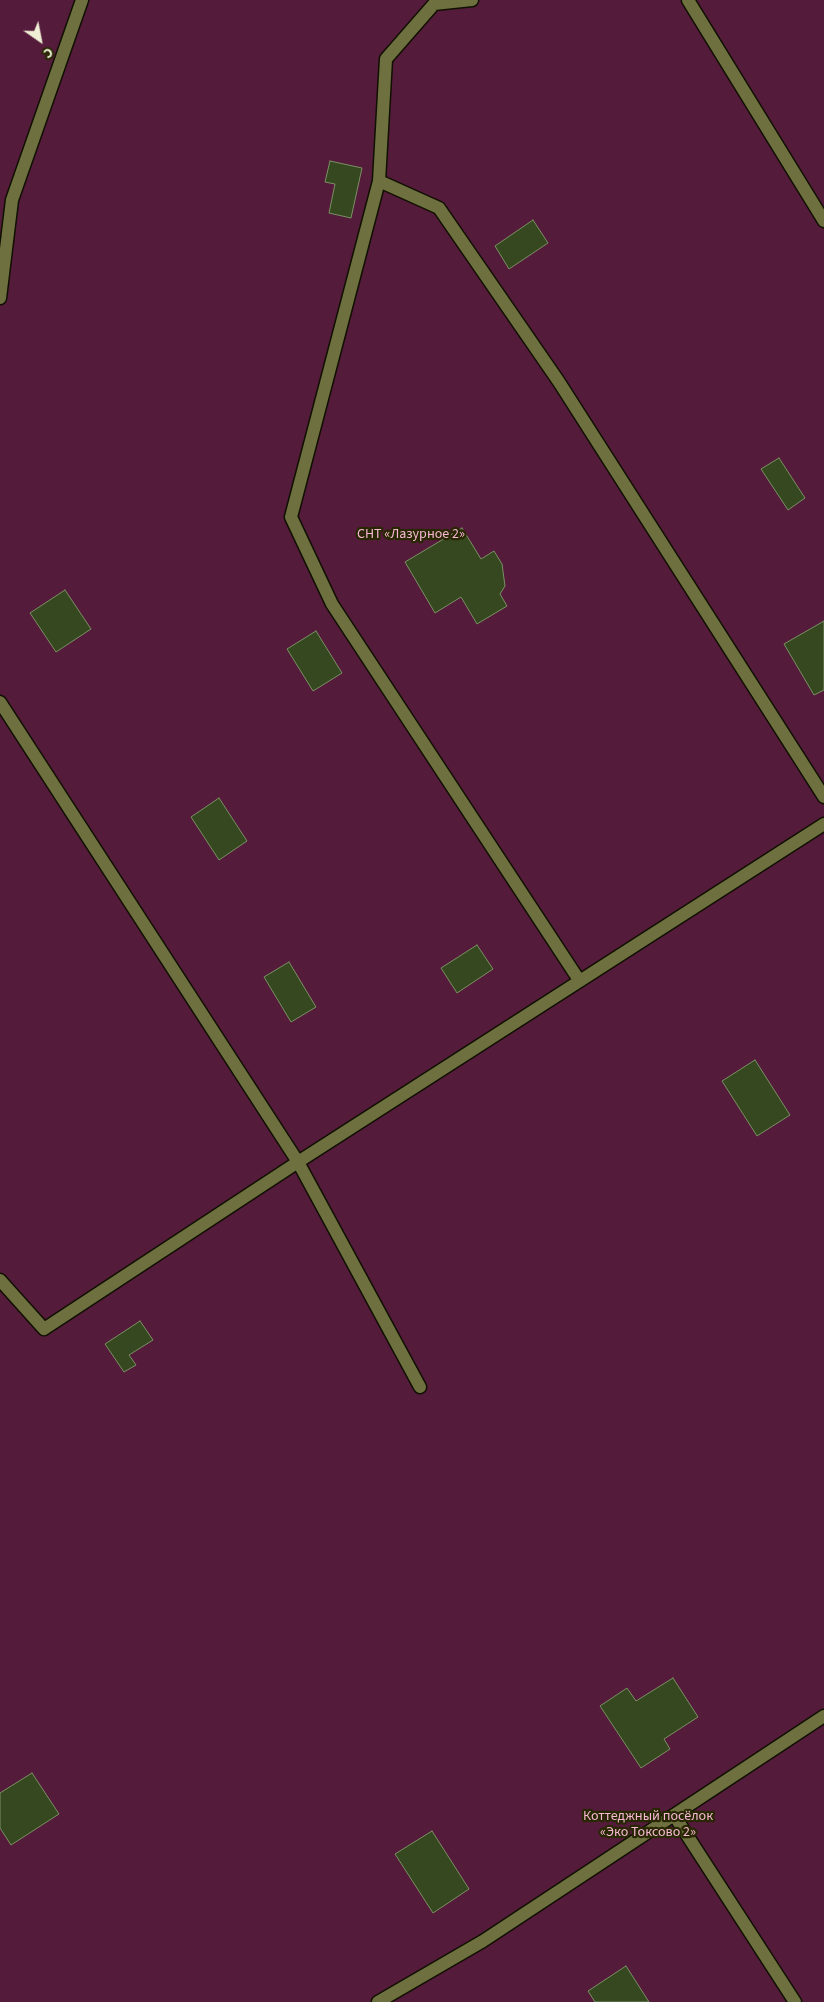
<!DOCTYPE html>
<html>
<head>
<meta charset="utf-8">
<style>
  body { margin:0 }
  #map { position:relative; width:824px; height:2002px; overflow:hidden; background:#272702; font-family:"Source Sans 3",sans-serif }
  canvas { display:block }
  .north { position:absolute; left:15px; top:15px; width:50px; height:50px; -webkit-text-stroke:4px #272702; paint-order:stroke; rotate:147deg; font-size:14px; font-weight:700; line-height:20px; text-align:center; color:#eeefd5 }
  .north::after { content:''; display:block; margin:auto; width:18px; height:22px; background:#eeefd5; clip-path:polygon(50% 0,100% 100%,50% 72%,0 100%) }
</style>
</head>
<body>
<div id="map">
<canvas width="824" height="2002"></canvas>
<div class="north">С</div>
</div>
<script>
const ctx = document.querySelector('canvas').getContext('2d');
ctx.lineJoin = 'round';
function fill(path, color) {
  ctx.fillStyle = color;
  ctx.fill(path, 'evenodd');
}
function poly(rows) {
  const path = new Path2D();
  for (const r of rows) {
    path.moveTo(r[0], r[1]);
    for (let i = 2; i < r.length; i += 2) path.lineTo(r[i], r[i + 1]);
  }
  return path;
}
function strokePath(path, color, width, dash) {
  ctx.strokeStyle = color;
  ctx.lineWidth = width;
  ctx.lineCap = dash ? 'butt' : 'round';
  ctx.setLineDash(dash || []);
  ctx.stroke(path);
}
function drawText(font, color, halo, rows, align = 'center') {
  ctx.font = font + ' "Source Sans 3",sans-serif';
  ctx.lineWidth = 4.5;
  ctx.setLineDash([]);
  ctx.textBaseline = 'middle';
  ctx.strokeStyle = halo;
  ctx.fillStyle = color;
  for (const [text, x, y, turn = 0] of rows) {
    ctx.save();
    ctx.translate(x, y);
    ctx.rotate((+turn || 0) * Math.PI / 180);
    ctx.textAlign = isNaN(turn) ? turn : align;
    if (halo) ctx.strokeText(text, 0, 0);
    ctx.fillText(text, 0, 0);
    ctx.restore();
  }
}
fill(poly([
  [0,0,824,0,824,2002,0,2002]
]), '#551b3b');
const building = poly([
  [330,161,362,168,351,218,329,213,335,184,325,182,330,161],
  [533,220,548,243,509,269,495,246,533,220],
  [779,458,805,498,788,510,761,469,779,458],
  [462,528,481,559,494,551,502,564,505,586,500,594,507,606,477,624,461,597,435,613,405,562,462,528],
  [65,590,91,629,56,652,30,613,65,590],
  [824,621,824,690,814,695,784,644,824,621],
  [316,631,342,673,313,691,287,649,316,631],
  [219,798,247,841,219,860,191,817,219,798],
  [477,945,493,969,457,993,441,968,477,945],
  [289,962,316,1007,291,1022,264,977,289,962],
  [755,1060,790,1115,757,1136,722,1081,755,1060],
  [140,1321,153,1340,129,1355,136,1365,124,1372,105,1344,140,1321],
  [673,1678,698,1717,664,1739,670,1749,641,1768,600,1706,627,1688,636,1701,673,1678],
  [32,1773,59,1814,11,1845,0,1828,0,1793,32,1773],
  [432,1831,469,1889,433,1913,395,1854,432,1831],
  [626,1966,649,2002,595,2002,588,1991,626,1966]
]);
fill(building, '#35481f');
strokePath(building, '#7a9063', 1);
const minor = poly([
  [472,0,434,4,386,59,379,181,291,517,332,604,579,980],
  [688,0,824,221],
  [379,181,439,208,559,382,824,797],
  [0,298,12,200,82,0],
  [0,702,298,1162,824,824],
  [0,1280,44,1329,298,1162,420,1387],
  [674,1815,824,1716],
  [378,2002,483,1941,674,1815,795,2002]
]);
strokePath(minor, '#101000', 15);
strokePath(minor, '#6f7040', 12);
drawText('14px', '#f8b8d6', '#272702', [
  ["СНТ «Лазурное 2»",411,535],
  ["Коттеджный посёлок",648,1817],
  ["«Эко Токсово 2»",648,1833]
]);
</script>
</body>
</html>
